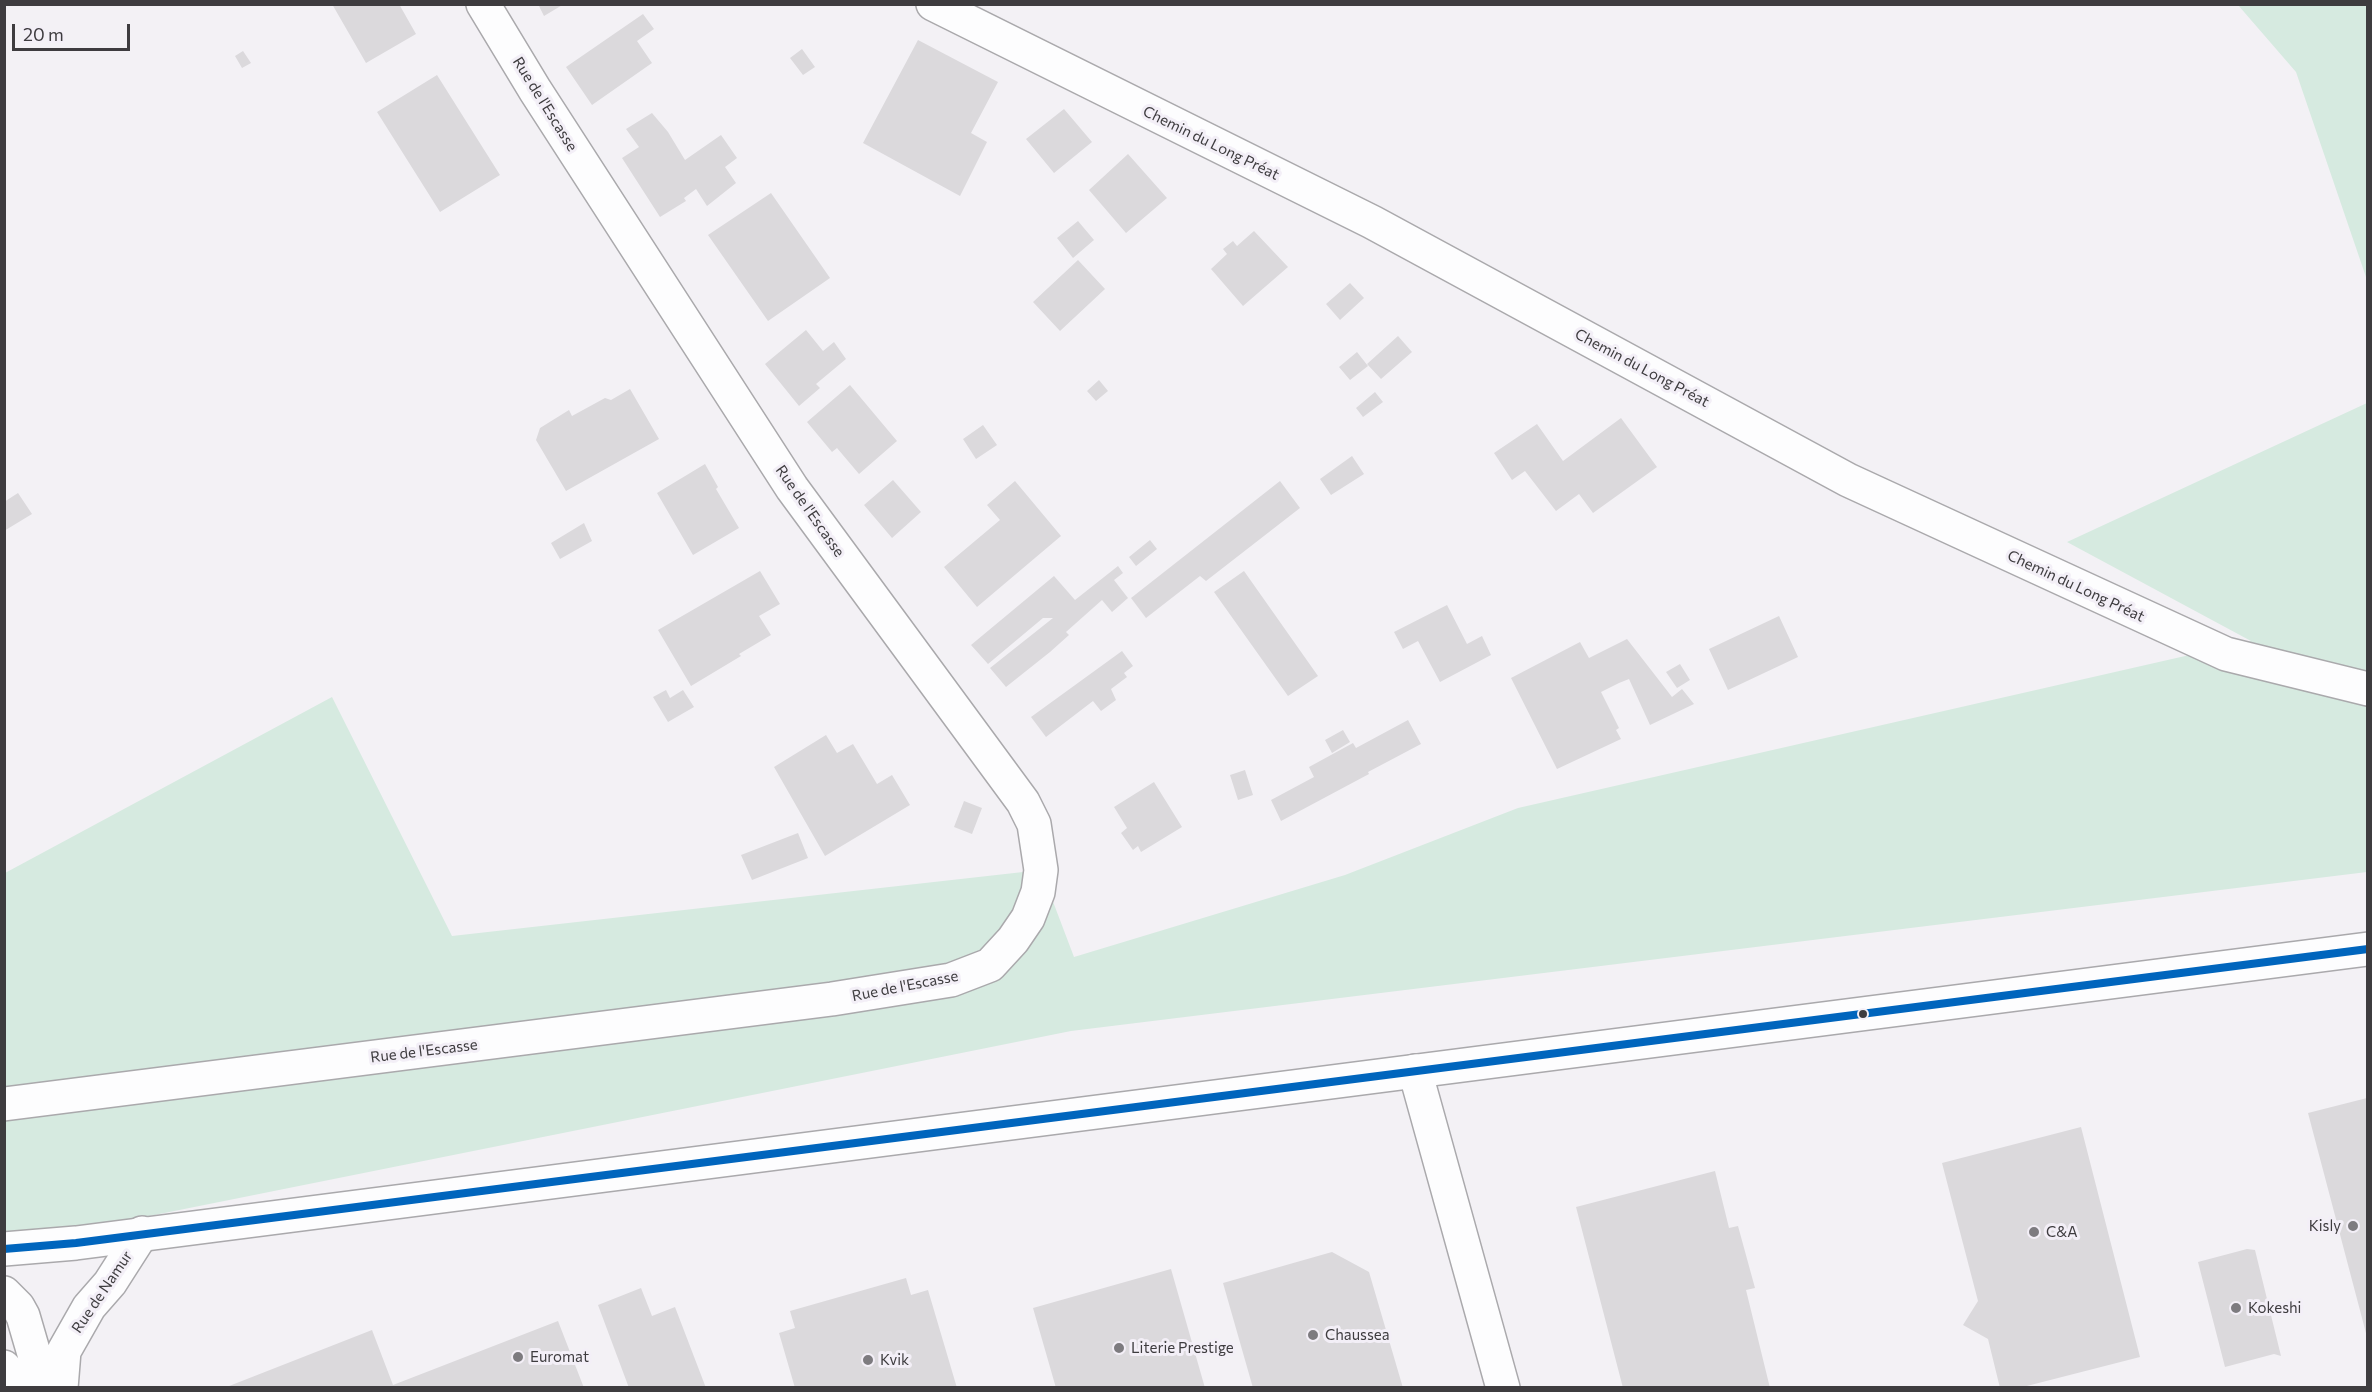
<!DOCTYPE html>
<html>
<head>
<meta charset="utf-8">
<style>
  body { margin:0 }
  #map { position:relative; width:2372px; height:1392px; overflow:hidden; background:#f3f1f5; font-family:Commissioner,sans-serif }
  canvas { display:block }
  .frame { position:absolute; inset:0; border:6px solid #3e3c3f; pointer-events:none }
  .scale { position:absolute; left:12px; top:24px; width:118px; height:27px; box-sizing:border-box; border:3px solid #3e3c3f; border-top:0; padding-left:8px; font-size:18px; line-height:21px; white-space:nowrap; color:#3e3c3f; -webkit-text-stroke:4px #f3eff7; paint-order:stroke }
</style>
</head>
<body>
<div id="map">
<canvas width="2372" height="1392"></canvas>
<div class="frame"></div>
<div class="scale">20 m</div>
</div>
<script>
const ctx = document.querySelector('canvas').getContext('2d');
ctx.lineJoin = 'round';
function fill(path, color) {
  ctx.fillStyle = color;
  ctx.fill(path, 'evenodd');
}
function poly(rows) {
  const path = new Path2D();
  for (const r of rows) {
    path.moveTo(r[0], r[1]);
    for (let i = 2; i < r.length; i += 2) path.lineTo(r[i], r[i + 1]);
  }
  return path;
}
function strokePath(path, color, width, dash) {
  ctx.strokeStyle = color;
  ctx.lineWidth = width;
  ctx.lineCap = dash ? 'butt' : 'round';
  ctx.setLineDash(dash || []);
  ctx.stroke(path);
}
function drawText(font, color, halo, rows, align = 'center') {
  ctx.font = font + ' Commissioner,sans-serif';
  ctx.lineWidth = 6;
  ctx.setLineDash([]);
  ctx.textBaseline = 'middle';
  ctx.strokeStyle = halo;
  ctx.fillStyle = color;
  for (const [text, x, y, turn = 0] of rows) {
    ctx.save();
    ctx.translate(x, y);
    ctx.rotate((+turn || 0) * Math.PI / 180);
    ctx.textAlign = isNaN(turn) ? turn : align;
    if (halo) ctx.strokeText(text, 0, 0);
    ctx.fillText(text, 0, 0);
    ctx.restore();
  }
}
fill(poly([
  [2238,5,2367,5,2367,280,2296,72],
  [2367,403,2367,872,1071,1031,5,1245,5,873,332,697,452,936,1041,870,1074,957,1345,875,1518,808,2251,641,2067,542]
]), '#d6eae0');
fill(poly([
  [332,4,399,4,416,34,366,63],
  [538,4,564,4,544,16],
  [643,14,654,29,637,41,652,63,592,105,566,67],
  [918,40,998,82,971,133,987,142,960,196,863,143],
  [802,49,815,67,803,75,790,58],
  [243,51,251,63,242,68,235,56],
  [437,75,500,175,440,212,377,112],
  [1064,109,1092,142,1054,173,1026,139],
  [652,113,668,132,685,160,721,135,737,158,725,167,736,183,707,206,696,189,684,198,686,201,660,217,622,158,639,147,626,129],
  [1128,154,1167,198,1126,233,1089,190],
  [771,193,830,278,768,321,708,235],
  [1078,221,1094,240,1073,258,1057,238],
  [1254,231,1288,267,1243,306,1211,269,1227,254,1223,249,1233,241,1237,246],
  [1078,260,1105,289,1060,331,1033,302],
  [1350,283,1364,298,1340,320,1326,304],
  [806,330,823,351,834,342,846,359,816,384,820,388,799,406,765,364],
  [1398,336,1412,352,1381,379,1367,364],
  [1357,352,1368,366,1350,380,1339,367],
  [1099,380,1108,391,1096,401,1087,391],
  [850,385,897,441,859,474,837,448,832,452,807,422],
  [630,389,659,439,566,491,536,440,540,428,569,410,572,416,605,398,611,400],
  [1375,392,1383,402,1363,417,1356,408],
  [1621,418,1657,467,1593,513,1579,494,1556,511,1525,471,1512,480,1494,453,1537,424,1563,461],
  [983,425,997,445,976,459,963,439],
  [1352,456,1364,474,1331,495,1320,479],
  [705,464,718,487,716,489,739,528,693,555,657,493],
  [893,480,921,512,892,538,864,505],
  [1015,481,1061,536,977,607,944,567,1000,520,987,505],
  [1280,481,1300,508,1206,581,1200,576,1146,618,1131,598],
  [18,493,32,514,4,531,4,502],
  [584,523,592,541,560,559,551,543],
  [1150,540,1157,549,1136,566,1129,557],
  [1118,566,1123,573,1114,580,1128,598,1112,612,1102,600,1066,632,1069,635,1050,652,1006,687,990,668,1053,618,1043,618,988,664,971,645,1054,576,1075,600],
  [760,571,780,604,759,616,771,635,739,654,741,656,691,686,658,630],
  [1244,571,1318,676,1288,696,1214,592],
  [1447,605,1467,644,1482,636,1491,655,1440,682,1418,641,1403,649,1394,632],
  [1779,616,1798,657,1728,690,1709,649],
  [1627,639,1672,697,1682,689,1694,704,1650,725,1629,679,1619,683,1601,692,1619,728,1616,730,1621,739,1557,769,1511,678,1580,642,1589,658],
  [1122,651,1133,666,1124,673,1127,677,1111,689,1116,700,1101,711,1093,701,1046,737,1031,717],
  [1680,664,1690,680,1677,688,1666,672],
  [666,690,670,698,683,690,694,707,668,722,653,697],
  [1408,720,1421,744,1368,772,1369,774,1281,821,1271,800,1314,777,1309,767,1353,743,1356,748],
  [1343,730,1350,742,1332,753,1325,740],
  [826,735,837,753,853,744,877,784,892,775,910,805,825,856,774,767],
  [1245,770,1253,795,1238,800,1230,775],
  [1154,782,1182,827,1141,852,1138,846,1133,850,1121,833,1127,828,1114,807],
  [964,801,982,808,972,834,954,827],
  [798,833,808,858,752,880,741,855],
  [2367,1098,2367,1337,2308,1113],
  [2081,1127,2140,1357,2019,1388,2000,1388,1988,1339,1963,1325,1978,1301,1942,1163],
  [1715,1171,1729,1228,1738,1226,1755,1288,1746,1290,1770,1388,1623,1388,1576,1207],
  [2247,1249,2255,1250,2281,1356,2274,1354,2225,1367,2198,1262],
  [1332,1252,1369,1272,1403,1388,1253,1388,1223,1283],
  [1171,1269,1205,1388,1056,1388,1033,1308],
  [906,1278,911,1295,928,1290,957,1388,795,1388,779,1333,795,1328,790,1311],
  [641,1288,652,1316,675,1307,706,1388,629,1388,598,1305],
  [558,1321,584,1388,224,1388,372,1330,393,1385]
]), '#dbd9dc');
const minor = poly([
  [933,4,1372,222,1848,480,2226,654,2368,689],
  [1415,1071,1503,1388],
  [4,1104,832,999,951,980,990,965,1013,940,1028,918,1038,892,1041,870,1034,824,1023,802,792,488,535,90,483,4],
  [4,1293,18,1307,23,1316,44,1388],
  [4,1367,20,1388],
  [61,1388,64,1351,89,1307,110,1283,142,1233]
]);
const major = poly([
  [4,1249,76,1243,2368,949]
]);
strokePath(minor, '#aaa9ac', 36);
strokePath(major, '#aaa9ac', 36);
strokePath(minor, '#fdfdfe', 33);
strokePath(major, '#fdfdfe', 33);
strokePath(poly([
  [4,1249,76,1243,2368,949]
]), '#0065bd', 8);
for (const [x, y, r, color] of [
  [1863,1014,5,"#3e3c3f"],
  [2353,1226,6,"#7d7b7f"],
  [2034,1232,6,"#7d7b7f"],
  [2236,1308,6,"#7d7b7f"],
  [1313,1335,6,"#7d7b7f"],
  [1119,1348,6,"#7d7b7f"],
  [518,1357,6,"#7d7b7f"],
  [868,1360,6,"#7d7b7f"]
]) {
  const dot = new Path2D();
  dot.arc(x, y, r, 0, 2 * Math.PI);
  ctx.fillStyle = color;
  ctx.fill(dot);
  strokePath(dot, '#f3eff7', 2);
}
drawText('15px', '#3e3c3f', '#f3eff7', [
  ["Rue de l'Escasse",545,104,58],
  ["Chemin du Long Préat",1211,143,26],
  ["Chemin du Long Préat",1642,368,28],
  ["Rue de l'Escasse",810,511,55],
  ["Chemin du Long Préat",2076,586,25],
  ["Rue de l'Escasse",905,986,-11],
  ["Rue de l'Escasse",424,1051,-7],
  ["Rue de Namur",102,1292,-56]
]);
drawText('15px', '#3e3c3f', '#f3eff7', [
  ["Kisly",2341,1226,"right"],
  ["C&A",2046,1232],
  ["Kokeshi",2248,1308],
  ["Chaussea",1325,1335],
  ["Literie Prestige",1131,1348],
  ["Euromat",530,1357],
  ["Kvik",880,1360]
], 'left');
</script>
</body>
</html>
